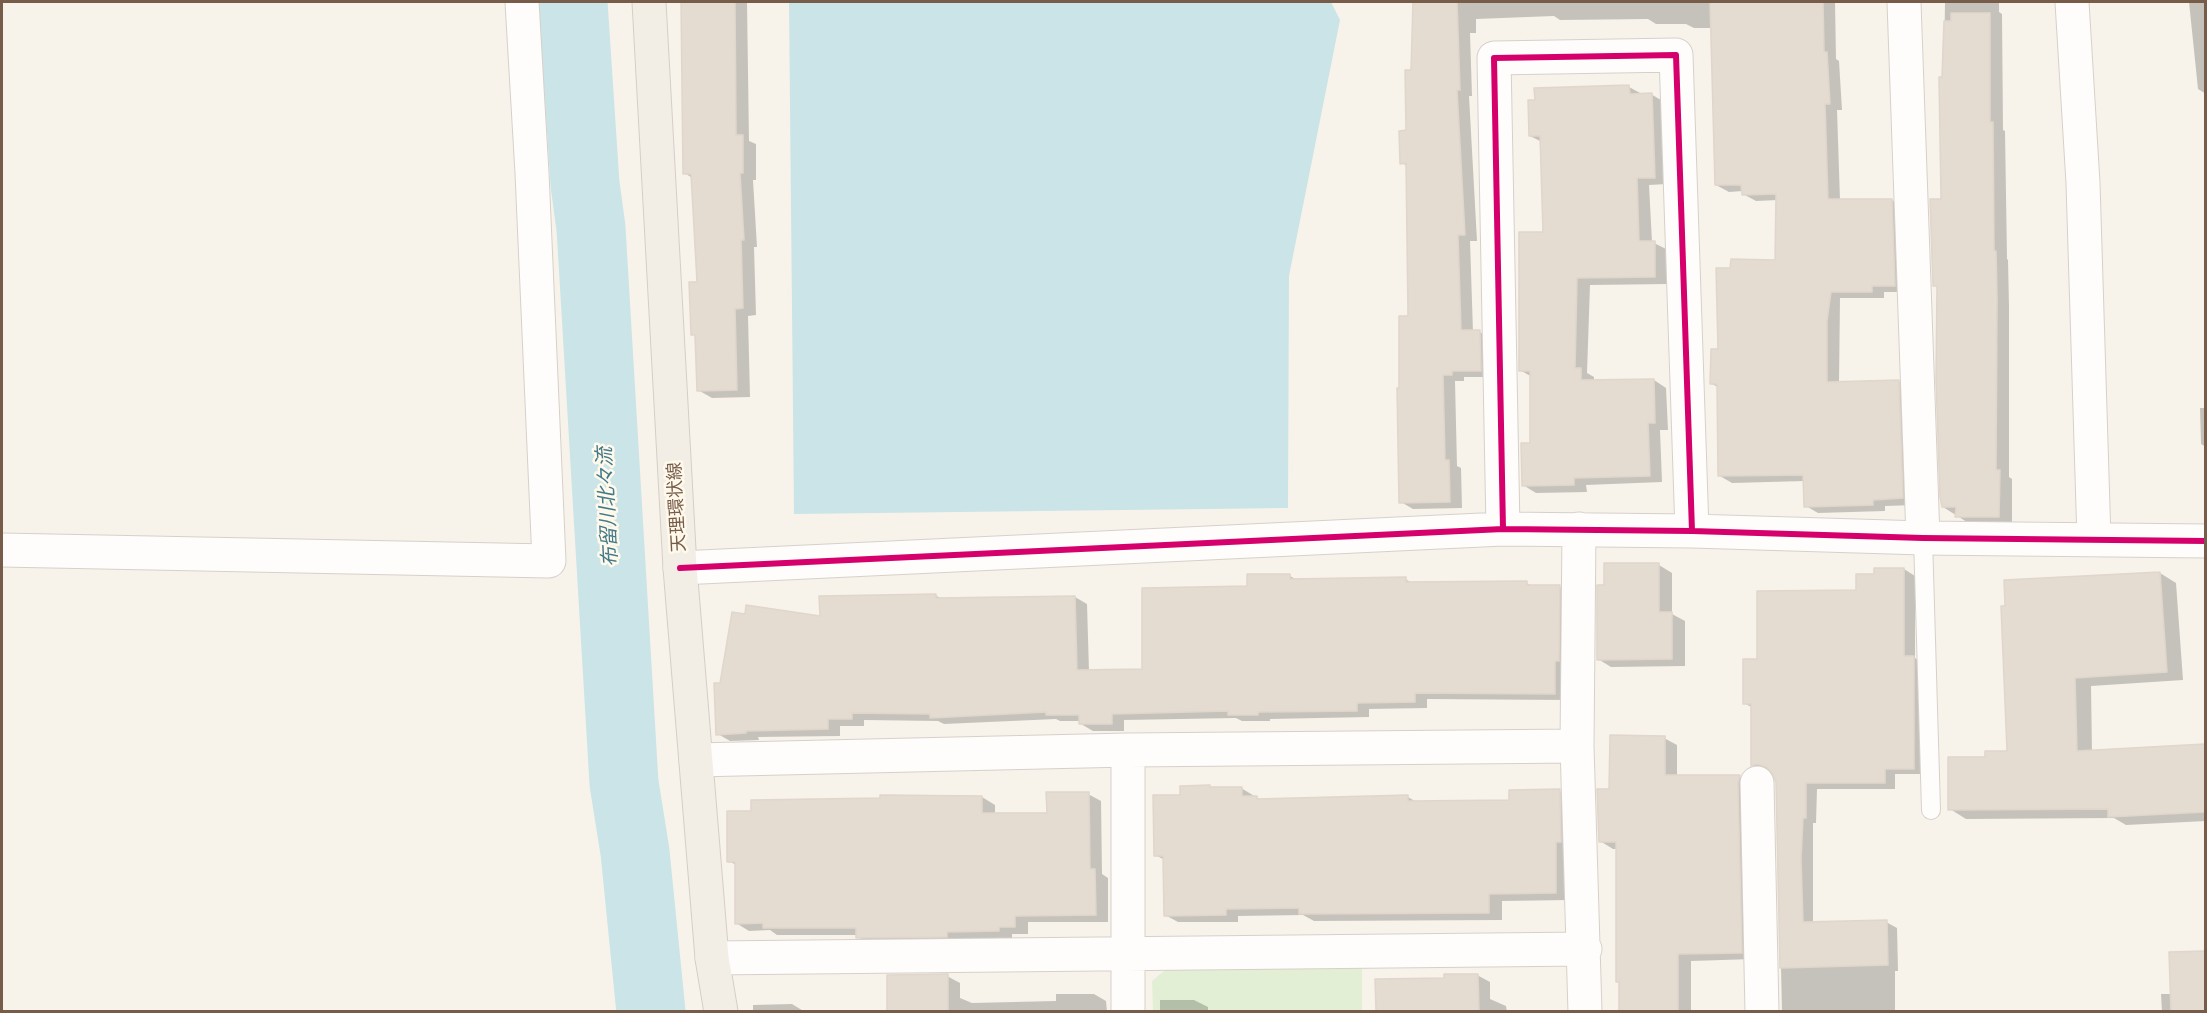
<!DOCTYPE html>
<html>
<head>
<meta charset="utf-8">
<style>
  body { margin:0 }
  #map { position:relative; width:2207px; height:1013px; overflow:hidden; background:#f7f3ea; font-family:Cabin,sans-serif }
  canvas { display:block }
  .frame { position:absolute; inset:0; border:3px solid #765c49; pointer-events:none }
</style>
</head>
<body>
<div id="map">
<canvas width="2207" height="1013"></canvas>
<div class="frame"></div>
</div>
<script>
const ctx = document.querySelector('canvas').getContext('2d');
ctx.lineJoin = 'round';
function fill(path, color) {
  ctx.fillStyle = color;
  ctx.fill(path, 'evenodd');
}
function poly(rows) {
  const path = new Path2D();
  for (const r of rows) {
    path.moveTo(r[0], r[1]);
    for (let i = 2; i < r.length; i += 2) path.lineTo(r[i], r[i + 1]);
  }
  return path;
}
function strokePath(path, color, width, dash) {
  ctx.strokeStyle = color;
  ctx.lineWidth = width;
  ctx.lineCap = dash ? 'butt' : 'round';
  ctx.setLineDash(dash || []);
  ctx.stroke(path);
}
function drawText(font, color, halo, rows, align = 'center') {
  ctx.font = font + ' Cabin,"Noto Sans JP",sans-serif';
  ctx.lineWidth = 5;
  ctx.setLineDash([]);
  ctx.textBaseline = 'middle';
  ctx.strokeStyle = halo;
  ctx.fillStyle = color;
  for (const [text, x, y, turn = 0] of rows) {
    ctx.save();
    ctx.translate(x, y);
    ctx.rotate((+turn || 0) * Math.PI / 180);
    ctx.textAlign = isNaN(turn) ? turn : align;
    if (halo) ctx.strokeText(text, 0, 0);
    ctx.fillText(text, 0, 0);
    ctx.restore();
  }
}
fill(poly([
  [1362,965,1362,1011,1153,1011,1152,981,1170,966]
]), '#e2efd4');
fill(poly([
  [789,2,1331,2,1340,20,1289,276,1288,508,794,514]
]), '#cbe4e8');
fill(poly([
  [683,2,747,2,749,141,756,144,756,180,753,180,757,247,754,247,756,315,748,316,750,397,712,398,698,390,697,337,692,334,699,283,692,178,685,173],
  [1415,2,1835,2,1836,59,1839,61,1842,110,1837,110,1840,200,1892,200,1904,208,1907,292,1884,292,1884,298,1840,298,1839,383,1898,381,1911,389,1915,505,1885,506,1885,511,1818,513,1806,506,1805,481,1732,483,1720,476,1718,387,1712,384,1720,351,1776,262,1778,200,1756,201,1743,194,1743,191,1729,192,1716,185,1711,28,1694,28,1686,24,1656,24,1648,19,1560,20,1554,16,1476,19,1476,33,1470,33,1472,96,1469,96,1477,241,1470,241,1473,332,1480,332,1492,339,1493,377,1464,377,1464,381,1455,381,1457,466,1461,468,1462,508,1413,509,1401,502,1401,389,1410,318,1407,166,1402,163,1408,132,1413,72],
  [1945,2,1999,2,1999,12,2002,14,2003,130,2005,131,2007,259,2008,260,2009,306,2009,477,2012,479,2012,524,1970,524,1943,507,1939,288,1934,285,1942,200],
  [2189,2,2206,2,2206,94,2198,89],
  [1629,87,1642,94,1651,94,1664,102,1667,184,1649,185,1652,242,1668,250,1668,284,1590,285,1587,373,1594,377,1594,381,1654,380,1666,388,1668,430,1660,430,1662,482,1586,485,1587,492,1536,493,1523,485,1532,444,1532,377,1520,370,1545,233,1542,142,1530,136],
  [2200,408,2206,408,2206,447,2201,444],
  [1659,565,1672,573,1672,614,1685,621,1685,666,1611,667,1598,659,1606,587],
  [1904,569,1915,576,1915,658,1925,664,1925,774,1895,774,1895,789,1817,789,1816,823,1813,823,1813,923,1886,922,1897,928,1898,971,1895,971,1895,1012,1782,1012,1777,782,1775,773,1769,770,1764,771,1753,765,1753,708,1744,703,1758,661,1857,592,1875,576],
  [2160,573,2176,583,2183,680,2091,686,2092,752,2206,746,2206,821,2126,825,2114,818,1966,819,1950,809,1987,758,2008,752],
  [1290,576,1297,580,1405,579,1414,584,1526,583,1534,587,1559,587,1572,594,1567,700,1427,699,1427,708,1369,709,1369,717,1270,719,1270,721,1242,721,1236,718,1124,720,1124,731,1093,731,1081,724,1081,721,1060,721,1056,719,944,724,938,721,864,720,864,726,840,726,840,736,758,737,759,740,730,741,718,734,721,685,821,618,935,595,942,599,1075,597,1087,604,1089,671,1144,670,1249,588],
  [1664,738,1677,745,1677,777,1740,777,1752,784,1754,959,1691,961,1691,1012,1621,1012,1618,849,1613,849,1600,841,1610,790],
  [1209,786,1213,788,1241,788,1261,800,1408,797,1418,803,1510,801,1559,791,1572,798,1569,900,1502,901,1502,920,1314,921,1303,915,1238,916,1238,922,1178,922,1165,915,1165,860,1155,855,1181,796],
  [1088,794,1101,801,1102,874,1108,878,1108,922,1028,922,1028,934,1012,934,1012,938,960,939,960,943,871,944,858,937,858,935,777,935,770,930,749,931,736,923,736,865,729,861,982,797,995,805,995,814,1048,814],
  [2206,953,2206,1012,2162,1012,2161,994,2172,994,2171,954],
  [1477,975,1490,982,1490,999,1506,1006,1507,1012,1377,1012,1377,980,1446,979],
  [889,976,947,976,960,983,960,998,972,1003,1056,1001,1056,994,1094,994,1106,1001,1107,1012,889,1012],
  [1160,1000,1194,1000,1208,1007,1208,1012,1160,1012],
  [792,1004,805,1012,753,1012,753,1005]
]), '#0003');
strokePath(poly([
  [573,2,585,184,591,228,624,783,635,852,651,1012]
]), '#cbe4e8', 69);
const building = poly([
  [681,2,735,2,736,135,743,135,743,173,740,173,744,240,741,240,743,308,735,309,737,390,697,391,695,335,691,335,689,282,697,282,691,174,683,174,681,2],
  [1413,2,1457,2,1460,90,1457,90,1465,235,1458,235,1461,330,1480,330,1481,371,1452,371,1452,375,1443,375,1445,460,1449,460,1450,502,1399,503,1397,388,1399,388,1399,316,1408,316,1406,163,1400,164,1399,131,1406,130,1405,70,1411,70,1413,2],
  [1710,2,1823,2,1824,52,1827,52,1830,104,1825,104,1828,199,1892,199,1895,286,1872,286,1872,292,1831,292,1827,321,1827,382,1899,380,1903,498,1873,500,1873,505,1804,507,1803,475,1718,476,1717,384,1710,384,1711,349,1718,349,1716,268,1730,268,1731,259,1775,260,1776,194,1742,195,1741,185,1715,185,1710,2],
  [1951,13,1990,13,1990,122,1993,122,1994,251,1996,251,1997,298,1996,470,2000,470,1999,517,1955,517,1956,507,1942,507,1940,497,1936,379,1937,286,1933,286,1930,199,1941,199,1939,77,1942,77,1944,21,1951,21,1951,13],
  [1629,85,1630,94,1652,93,1655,178,1637,178,1639,241,1655,241,1655,277,1577,278,1575,368,1581,368,1581,380,1654,379,1655,423,1648,423,1650,476,1574,478,1574,485,1522,486,1521,443,1530,443,1530,371,1519,371,1519,232,1543,232,1540,136,1529,136,1528,100,1535,100,1534,88,1629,85],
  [1604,563,1659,563,1659,612,1672,612,1672,659,1597,660,1597,585,1604,585,1604,563],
  [1874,568,1904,568,1904,656,1914,656,1914,769,1885,769,1885,783,1806,783,1806,818,1803,818,1801,859,1803,922,1887,920,1888,965,1780,968,1776,783,1773,774,1766,767,1757,764,1751,766,1751,704,1743,704,1743,659,1757,659,1757,591,1856,590,1856,574,1874,574,1874,568],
  [2160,572,2167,672,2075,678,2077,751,2205,744,2205,812,2108,817,2108,809,1948,810,1948,757,1985,757,1985,751,2007,751,2001,606,2005,606,2004,580,2160,572],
  [1247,574,1290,574,1290,579,1406,577,1406,582,1527,581,1527,585,1560,585,1559,661,1555,661,1555,694,1415,693,1415,702,1357,703,1357,711,1258,712,1258,715,1228,715,1228,711,1112,714,1112,724,1079,724,1079,715,1046,715,1046,712,930,718,930,714,852,713,852,719,828,719,828,729,746,731,746,733,716,735,714,683,720,683,732,612,745,614,746,605,820,616,819,596,936,594,936,598,1075,596,1077,670,1142,669,1142,588,1247,586,1247,574],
  [1610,735,1665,736,1665,775,1740,775,1738,783,1742,953,1678,954,1678,1011,1619,1011,1619,982,1616,982,1616,842,1599,842,1597,789,1609,789,1610,735],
  [1210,785,1210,787,1242,787,1242,796,1257,796,1257,799,1408,795,1408,801,1509,800,1509,790,1560,789,1561,842,1556,842,1556,893,1489,894,1489,913,1299,914,1299,908,1226,909,1226,915,1164,916,1163,856,1154,856,1153,795,1180,795,1180,786,1210,785],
  [1046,792,1089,792,1090,869,1095,869,1096,915,1015,916,1015,927,999,927,999,931,947,932,947,937,856,938,856,928,763,928,763,923,735,924,735,862,727,862,727,811,751,811,751,800,880,798,880,795,982,796,982,813,1047,813,1046,792],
  [2205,951,2205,1011,2171,1011,2169,952,2205,951],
  [948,974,948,1011,887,1011,887,975,948,974],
  [1444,974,1478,974,1479,1011,1376,1011,1375,979,1444,978,1444,974]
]);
fill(building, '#e4dbd1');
strokePath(building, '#e0d6cc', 1.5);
const lane = poly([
  [1923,538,1931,810]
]);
const street = poly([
  [1904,2,1923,538],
  [2072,2,2083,183,2094,540],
  [1503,529,1494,58,1676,55,1692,531],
  [1579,529,1577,746,1585,1012],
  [2,550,549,561,532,173,522,2],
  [680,568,1503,529,1692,531,1923,538,2206,541],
  [696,760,1128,750,1577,746],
  [1757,783,1762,1012],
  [712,958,1585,949],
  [1128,1012,1128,750]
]);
const primary = poly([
  [649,2,680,568,712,958,721,1012]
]);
strokePath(lane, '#d6d0c9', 20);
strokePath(street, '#d6d0c9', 35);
strokePath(primary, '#d6cec6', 35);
strokePath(lane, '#fefdfc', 18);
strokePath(street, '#fefdfc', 33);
strokePath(primary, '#f2eee5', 33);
strokePath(poly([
  [1503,529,1494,58,1676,55,1692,531],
  [680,568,1503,529,1692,531,1923,538,2206,541]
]), '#d6006c', 6);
drawText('18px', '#765c49', '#fff9eb', [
  ["天理環状線",677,507,-93]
]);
drawText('italic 20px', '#427a8a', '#fff9eb', [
  ["布留川北々流",608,507,-93]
]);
</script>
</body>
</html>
